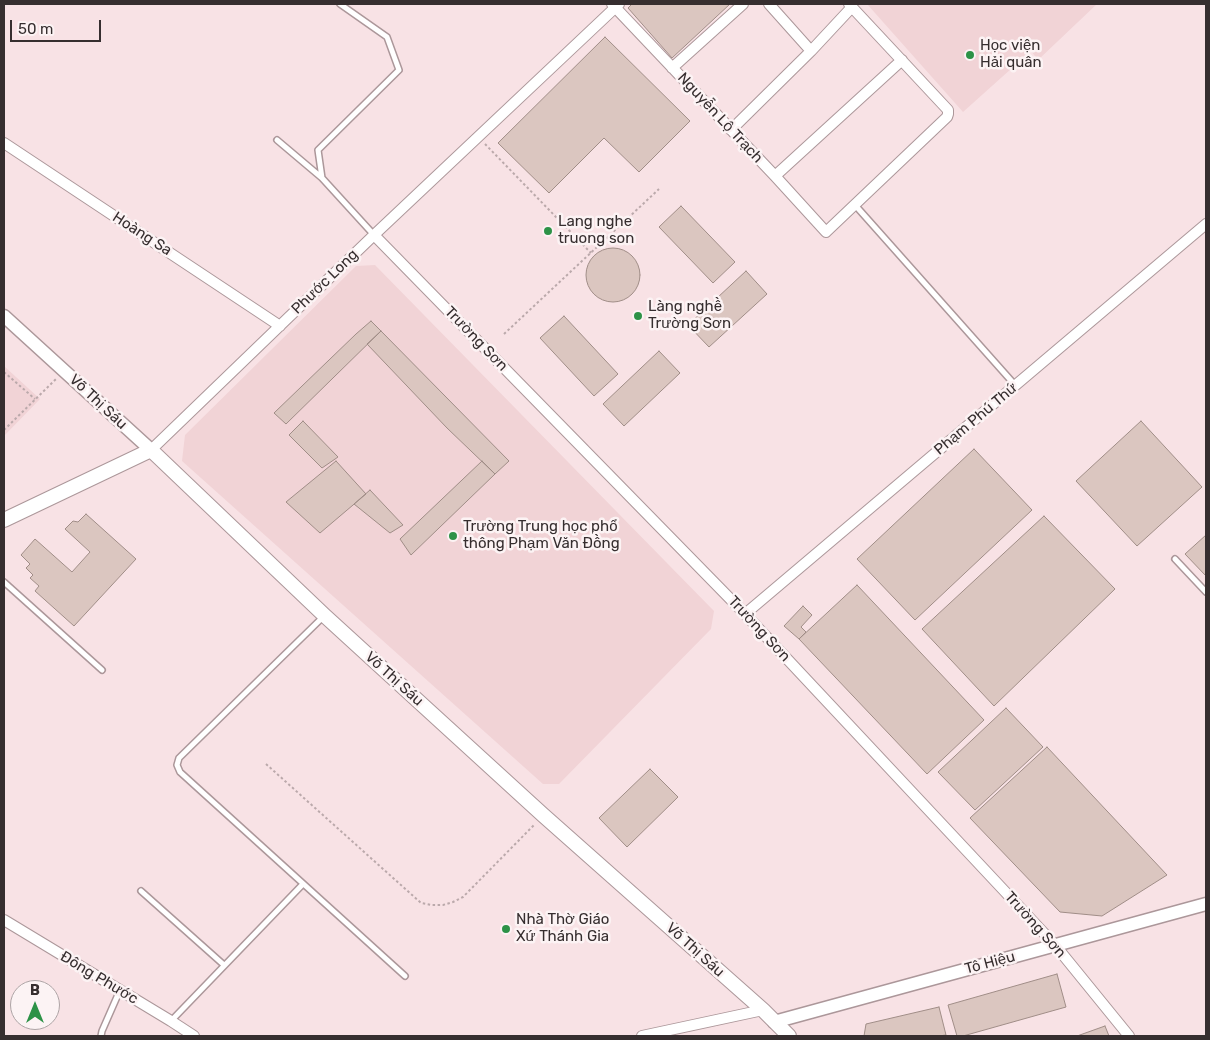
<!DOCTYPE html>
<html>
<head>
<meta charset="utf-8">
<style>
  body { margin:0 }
  #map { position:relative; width:1210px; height:1040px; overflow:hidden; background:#f8e2e5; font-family:Rubik,sans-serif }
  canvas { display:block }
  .frame { position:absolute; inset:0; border:5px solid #362e2f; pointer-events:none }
  .north { position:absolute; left:10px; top:980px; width:50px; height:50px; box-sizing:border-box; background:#fcf3f4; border:1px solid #ada4a5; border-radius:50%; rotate:0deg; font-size:14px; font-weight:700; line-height:20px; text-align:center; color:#362e2f }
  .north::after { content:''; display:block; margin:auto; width:18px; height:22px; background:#2d9247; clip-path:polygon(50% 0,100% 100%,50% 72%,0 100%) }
  .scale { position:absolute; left:10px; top:20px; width:91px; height:22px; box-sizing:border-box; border:2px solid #362e2f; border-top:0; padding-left:6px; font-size:15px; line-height:18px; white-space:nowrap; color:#362e2f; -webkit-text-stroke:4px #fcf3f4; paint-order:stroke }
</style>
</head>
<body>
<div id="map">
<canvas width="1210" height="1040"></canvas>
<div class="frame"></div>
<div class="north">B</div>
<div class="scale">50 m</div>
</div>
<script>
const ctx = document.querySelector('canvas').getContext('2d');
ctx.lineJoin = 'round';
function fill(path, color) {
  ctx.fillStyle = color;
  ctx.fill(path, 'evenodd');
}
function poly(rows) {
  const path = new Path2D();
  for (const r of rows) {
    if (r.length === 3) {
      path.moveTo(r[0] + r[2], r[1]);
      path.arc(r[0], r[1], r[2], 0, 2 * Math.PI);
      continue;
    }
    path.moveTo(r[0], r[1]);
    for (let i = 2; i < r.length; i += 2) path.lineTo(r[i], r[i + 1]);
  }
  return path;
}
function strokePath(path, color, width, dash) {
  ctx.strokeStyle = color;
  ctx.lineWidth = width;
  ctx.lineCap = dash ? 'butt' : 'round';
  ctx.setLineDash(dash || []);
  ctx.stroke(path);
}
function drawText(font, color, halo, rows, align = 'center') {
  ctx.font = font + ' Rubik,sans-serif';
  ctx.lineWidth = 5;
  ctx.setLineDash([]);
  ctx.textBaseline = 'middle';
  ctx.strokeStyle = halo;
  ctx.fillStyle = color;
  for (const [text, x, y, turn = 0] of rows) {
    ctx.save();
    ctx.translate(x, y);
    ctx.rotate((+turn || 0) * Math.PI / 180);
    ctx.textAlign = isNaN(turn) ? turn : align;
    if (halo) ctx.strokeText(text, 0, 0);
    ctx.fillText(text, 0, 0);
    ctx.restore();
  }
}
fill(poly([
  [867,4,1097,4,1038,60,1031,51,963,112],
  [375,265,714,611,711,629,559,784,543,784,182,461,185,435,356,266],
  [4,366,40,399,4,436]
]), '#f1d3d6');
const building = poly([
  [632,4,730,4,672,58,628,8,632,4],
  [605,37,690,121,639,172,604,138,549,193,498,143,605,37],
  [681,206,735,262,713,283,659,227,681,206],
  [613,275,27],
  [746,271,767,294,709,347,688,325,746,271],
  [564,316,618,374,594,396,540,338,564,316],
  [371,321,381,331,286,424,274,413,356,334,371,321],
  [381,331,509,461,495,474,447,428,367,344,381,331],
  [659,351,680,373,624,426,603,404,659,351],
  [303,421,338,457,322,468,289,435,303,421],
  [1141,421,1202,487,1137,546,1076,481,1141,421],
  [974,449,1032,510,915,620,857,559,974,449],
  [336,461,366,494,320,533,286,502,336,461],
  [482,461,495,474,411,555,400,539,482,461],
  [370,490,403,525,390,533,354,504,370,490],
  [86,514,136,559,74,626,35,591,39,586,30,578,33,575,26,568,30,564,21,555,35,539,72,572,90,552,65,529,73,521,78,522,86,514],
  [1044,516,1115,589,994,706,922,629,1044,516],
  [1206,535,1206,576,1185,554,1206,535],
  [857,585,984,720,927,774,799,639,857,585],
  [803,606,812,615,801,627,806,632,799,639,784,626,803,606],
  [1006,708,1043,747,975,810,938,772,1006,708],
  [1047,747,1167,875,1102,916,1060,912,970,818,1047,747],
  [650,769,678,797,627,847,599,818,650,769],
  [1057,974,1066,1007,963,1036,957,1036,948,1005,1057,974],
  [939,1007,946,1035,939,1036,864,1036,866,1024,939,1007],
  [1105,1026,1109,1036,1077,1036,1105,1026]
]);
fill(building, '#dbc6c0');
strokePath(building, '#a08d87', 1);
const service = poly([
  [277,140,322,178,374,235],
  [322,178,318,150,399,70,387,37,340,4],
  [855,205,1015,385],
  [1175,559,1206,592],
  [4,582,102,670],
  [324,616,179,758,177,765,180,772,405,976],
  [141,891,224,965],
  [171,1021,303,884],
  [101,1036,102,1031,120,990]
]);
const minor = poly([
  [612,4,775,176,826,232,947,117,948,114,948,110,849,4],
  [769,4,811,51],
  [672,68,743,4],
  [731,130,811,51,852,7],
  [4,143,280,326],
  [775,176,902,60],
  [374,235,745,614,1055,945,1129,1036],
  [151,450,374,235,619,4],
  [745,614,1206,224],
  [4,920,171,1021,194,1036],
  [642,1036,763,1010]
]);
const tertiary = poly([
  [4,316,151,450],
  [774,1022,1206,904]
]);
const secondary = poly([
  [4,520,151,450,324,615,543,815,763,1010,789,1036]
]);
strokePath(service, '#ac979a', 8);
strokePath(minor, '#ac979a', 12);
strokePath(tertiary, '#ac979a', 15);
strokePath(secondary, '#ac979a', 16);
strokePath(poly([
  [485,144,591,253],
  [504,334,659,189],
  [4,372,35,399],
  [4,430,56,379],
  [266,764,421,903,431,905,443,905,453,902,463,897,534,825]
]), '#bba9ab', 2, [2.5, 2.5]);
strokePath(service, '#fff', 5);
strokePath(minor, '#fff', 10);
strokePath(tertiary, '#fff', 12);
strokePath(secondary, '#fff', 14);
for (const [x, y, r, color] of [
  [970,55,5,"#2d9247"],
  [548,231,5,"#2d9247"],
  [638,316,5,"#2d9247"],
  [453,536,5,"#2d9247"],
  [506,929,5,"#2d9247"]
]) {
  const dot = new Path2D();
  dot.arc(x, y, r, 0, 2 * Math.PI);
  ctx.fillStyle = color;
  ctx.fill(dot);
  strokePath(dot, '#fcf3f4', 2);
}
drawText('15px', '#362e2f', '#fcf3f4', [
  ["Học viện",980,46],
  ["Hải quân",980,63],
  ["Lang nghe",558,222],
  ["truong son",558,239],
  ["Làng nghề",648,307],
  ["Trường Sơn",648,324],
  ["Trường Trung học phổ",463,527],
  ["thông Phạm Văn Đồng",463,544],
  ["Nhà Thờ Giáo",516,920],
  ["Xứ Thánh Gia",516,937]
], 'left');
drawText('15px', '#362e2f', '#fcf3f4', [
  ["Nguyễn Lộ Trạch",720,118,47],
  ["Hoàng Sa",142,234,33],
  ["Phước Long",325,282,-44],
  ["Trường Sơn",476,339,46],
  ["Võ Thị Sáu",98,402,43],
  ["Phạm Phú Thứ",976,419,-40],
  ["Trường Sơn",759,629,47],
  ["Võ Thị Sáu",394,679,42],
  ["Trường Sơn",1035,925,48],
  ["Võ Thị Sáu",695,950,42],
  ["Tô Hiệu",990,963,-15],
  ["Đông Phước",99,978,31]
]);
</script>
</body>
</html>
